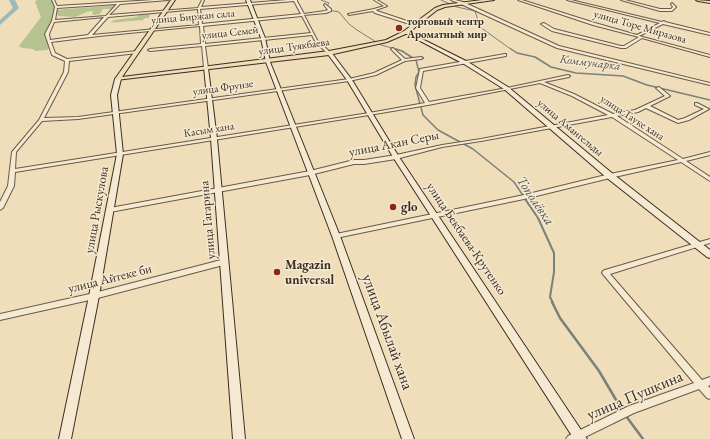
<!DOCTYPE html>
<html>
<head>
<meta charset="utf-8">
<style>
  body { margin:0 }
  canvas { display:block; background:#f0ddba }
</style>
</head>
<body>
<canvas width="710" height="439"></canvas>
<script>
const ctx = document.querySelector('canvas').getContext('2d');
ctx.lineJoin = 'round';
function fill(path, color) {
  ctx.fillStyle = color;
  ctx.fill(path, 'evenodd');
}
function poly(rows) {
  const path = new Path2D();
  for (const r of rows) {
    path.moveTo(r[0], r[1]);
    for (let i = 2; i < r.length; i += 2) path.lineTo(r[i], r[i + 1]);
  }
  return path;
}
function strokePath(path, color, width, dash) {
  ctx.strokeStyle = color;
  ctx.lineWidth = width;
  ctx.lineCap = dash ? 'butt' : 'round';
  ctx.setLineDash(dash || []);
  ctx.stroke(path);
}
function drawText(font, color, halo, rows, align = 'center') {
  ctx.font = font + ' "EB Garamond",serif';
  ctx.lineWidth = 3;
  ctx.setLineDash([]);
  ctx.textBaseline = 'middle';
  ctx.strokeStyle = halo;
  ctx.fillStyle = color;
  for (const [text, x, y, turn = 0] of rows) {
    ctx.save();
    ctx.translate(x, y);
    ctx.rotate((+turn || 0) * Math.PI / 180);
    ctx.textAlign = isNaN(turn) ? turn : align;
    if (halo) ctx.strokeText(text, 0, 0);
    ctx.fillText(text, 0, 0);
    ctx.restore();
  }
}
fill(poly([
  [37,0,50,0,52,1,55,9,53,21,45,35,51,47,47,50,35,51,33,49,22,48,19,46,41,17,35,2],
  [111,4,116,4,114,9,103,9,100,14,94,15,92,14,93,11,87,12,75,17,58,16,56,12,56,10,66,9,110,6],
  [150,13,149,18,145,18,143,20,108,23,113,22,112,21,114,20,137,17,140,14]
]), '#b7c291');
strokePath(poly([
  [321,0,329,3,327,6,328,10,339,12,349,24,357,30,381,45,399,50],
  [441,0,457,7,475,11,480,27,512,50]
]), '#76827b', 1);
strokePath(poly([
  [396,49,402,51,416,60,419,72,416,77,415,85,423,115,438,130,473,149,514,182,524,197],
  [511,49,517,53,535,57,551,67,576,73,623,76,647,85,710,100]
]), '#76827b', 1.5);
strokePath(poly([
  [523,196,538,218,554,253,554,272,550,297,553,303]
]), '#76827b', 2);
strokePath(poly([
  [552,302,560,318,599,371,622,410],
  [626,416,643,439]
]), '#76827b', 2.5);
fill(poly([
  [9,0,15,0,19,8,0,25,0,20,13,8,9,0]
]), '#9cbab7');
const street = poly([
  [52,0,54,0,57,6,154,0,168,0,120,4,109,15,198,8,202,0,204,0,201,7,287,0,297,0,297,1,304,14,325,11,328,10,324,5,325,4,331,9,331,11,326,13,304,15,317,40,331,53,328,54,315,41,312,35,205,46,208,68,206,69,204,68,202,46,150,51,148,50,150,49,201,44,200,26,99,36,51,42,55,53,67,59,137,51,139,52,137,53,69,61,68,72,44,118,78,117,349,79,374,73,402,60,391,49,393,48,405,59,421,57,423,58,421,59,405,61,376,75,349,81,78,119,42,121,16,152,15,169,369,113,425,103,416,88,420,69,505,54,506,54,506,56,423,71,420,88,429,102,507,88,568,75,570,76,569,77,544,82,574,94,613,114,635,110,665,96,656,88,659,87,670,96,650,106,678,120,685,118,704,109,695,105,695,103,697,103,709,109,689,120,678,123,646,108,638,112,617,116,683,159,710,152,710,155,686,161,710,177,710,181,681,162,610,178,524,199,336,238,334,238,333,236,334,234,336,234,524,195,610,174,678,160,612,117,481,141,442,147,396,159,364,164,354,164,310,175,110,212,107,210,110,208,310,171,354,160,364,160,396,155,442,145,481,139,608,115,572,96,540,83,428,105,369,115,15,172,14,186,3,208,0,210,0,202,8,186,12,152,39,120,64,72,65,61,52,55,45,34,52,21,55,7,52,0],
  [294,1,301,14,202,24,200,9,294,1],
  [117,4,106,16,55,20,57,8,117,4],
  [198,9,199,25,92,35,108,17,198,9],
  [302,16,311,33,205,44,203,26,302,16],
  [104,17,88,35,50,40,49,34,54,22,104,17],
  [374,0,377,0,387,6,376,10,377,11,419,25,416,26,375,13,373,11,349,15,348,14,374,9,384,6,374,0],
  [451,0,455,0,463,2,559,46,710,83,710,85,557,48,461,4,451,0],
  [518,0,522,0,595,23,637,35,660,23,567,0,571,0,662,22,664,21,665,22,710,33,710,35,663,24,639,36,710,55,710,57,642,38,626,48,621,48,552,31,541,24,544,23,554,29,621,46,624,46,639,37,593,25,518,0],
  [621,0,625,0,660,9,671,9,673,7,671,4,672,3,676,7,672,11,660,11,621,0],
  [710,239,710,243,610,274,702,380,710,377,710,385,708,386,710,388,710,399,707,398,699,389,634,413,581,439,566,439,568,436,629,406,694,383,602,273,603,271,605,270,710,239],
  [225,259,227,260,228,262,227,264,94,299,0,320,0,314,94,293,225,259]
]);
const secondary = poly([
  [246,0,250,0,265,38,270,62,340,236,414,439,402,439,332,236,266,62,261,38,246,0],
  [406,31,468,62,508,87,613,174,710,250,710,258,707,257,607,178,504,89,464,64,405,33,404,32,406,31],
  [327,52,331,52,352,80,399,157,587,439,574,439,393,157,347,80,327,53,327,52],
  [204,67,208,68,217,139,245,439,233,439,211,139,204,67],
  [118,77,121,79,117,95,123,154,99,296,71,439,59,439,89,296,117,154,111,95,115,79,118,77]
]);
const primary = poly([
  [171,0,175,0,122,77,329,51,386,40,404,31,435,8,443,5,482,0,494,0,445,7,437,10,408,33,387,42,329,55,116,80,115,79,171,0],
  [696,0,710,1,710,3,698,1,696,0]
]);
strokePath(street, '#695a47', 2);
strokePath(secondary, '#3c2e21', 2);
strokePath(primary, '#3c2e21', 2);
fill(street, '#f5e9d2');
fill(secondary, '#f5e9d2');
fill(primary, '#f0ddba');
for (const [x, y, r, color] of [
  [399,28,4,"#8f2418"],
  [393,207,4,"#8f2418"],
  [277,272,4,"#8f2418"]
]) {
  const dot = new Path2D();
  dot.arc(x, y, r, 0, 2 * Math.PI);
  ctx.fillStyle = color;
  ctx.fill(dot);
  strokePath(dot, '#f5e9d2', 1.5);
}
drawText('11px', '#3c2e21', '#f5e9d2', [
  ["улица Биржан сала",193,17,-5],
  ["улица Торе Миразова",640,27,16],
  ["улица Семей",230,33,-6],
  ["улица Туякбаева",294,47,-8],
  ["улица Фрунзе",223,88,-8],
  ["улица Тауке хана",632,118,33],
  ["улица Амангельды",570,128,40],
  ["Касым хана",209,130,-9]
]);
drawText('bold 11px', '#3c2e21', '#f5e9d2', [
  ["торговый чентр",407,22],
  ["Ароматный мир",407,35]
], 'left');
drawText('italic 12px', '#545146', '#f5e9d2', [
  ["Коммунарка",590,63,7]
]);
drawText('13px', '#3c2e21', '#f5e9d2', [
  ["улица Акан Серы",394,144,-11],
  ["улица Рыскулова",97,210,-80],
  ["улица Гагарина",208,220,-95],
  ["улица Бекбаева-Крутенко",466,239,56],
  ["улица Айтеке би",110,279,-14]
]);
drawText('bold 13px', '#3c2e21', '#f5e9d2', [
  ["glo",401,207],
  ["Magazin",285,265],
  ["universal",285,280]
], 'left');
drawText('italic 14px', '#545146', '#f5e9d2', [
  ["Тополёвка",535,201,56]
]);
drawText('16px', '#3c2e21', '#f5e9d2', [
  ["улица Абылай хана",387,332,70],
  ["улица Пушкина",635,396,-23]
]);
</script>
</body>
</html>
